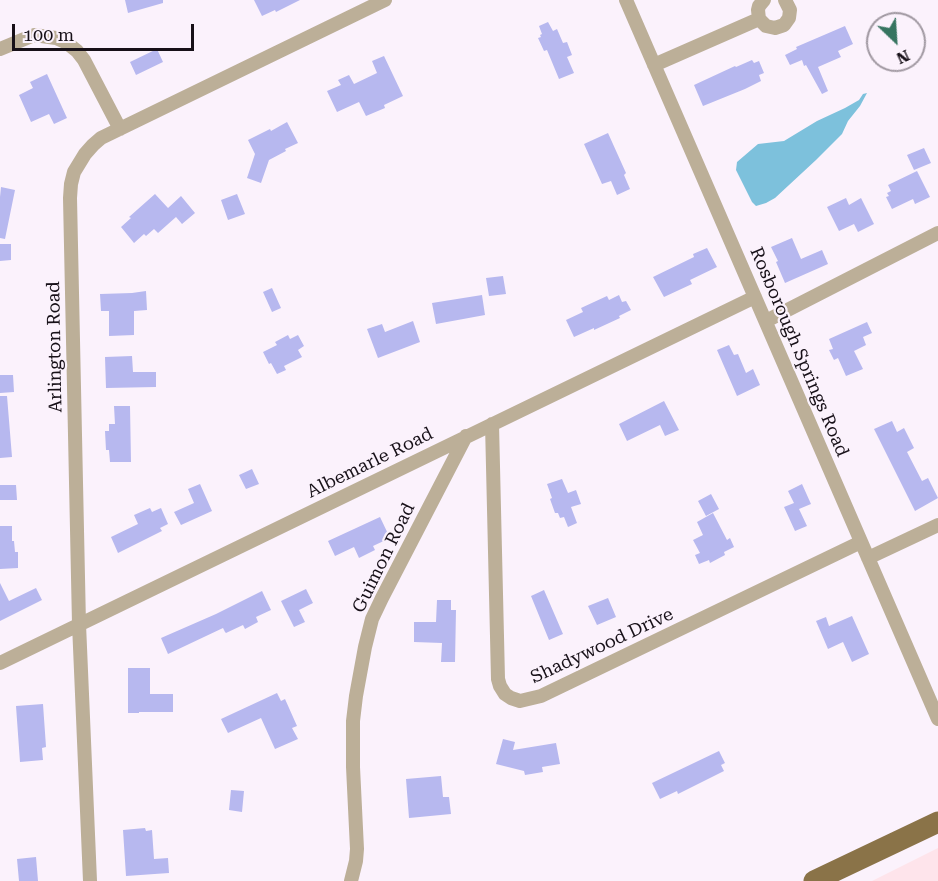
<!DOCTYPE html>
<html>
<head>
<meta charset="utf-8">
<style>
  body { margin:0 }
  #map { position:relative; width:938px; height:881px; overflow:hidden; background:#fbf2fc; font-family:"Roboto Serif",serif }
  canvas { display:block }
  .north { position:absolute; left:866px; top:12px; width:60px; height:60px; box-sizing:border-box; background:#fbf2fc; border:2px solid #a098a1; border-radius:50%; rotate:155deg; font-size:16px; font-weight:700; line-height:24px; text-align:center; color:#171018 }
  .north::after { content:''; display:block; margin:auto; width:21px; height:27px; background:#367460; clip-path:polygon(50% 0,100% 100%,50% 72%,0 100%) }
  .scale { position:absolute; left:12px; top:24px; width:182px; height:27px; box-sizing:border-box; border:3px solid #171018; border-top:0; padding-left:8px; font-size:18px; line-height:21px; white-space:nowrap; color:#171018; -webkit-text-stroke:4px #fbf2fc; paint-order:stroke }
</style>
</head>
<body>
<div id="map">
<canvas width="938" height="881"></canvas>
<div class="north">N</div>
<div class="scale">100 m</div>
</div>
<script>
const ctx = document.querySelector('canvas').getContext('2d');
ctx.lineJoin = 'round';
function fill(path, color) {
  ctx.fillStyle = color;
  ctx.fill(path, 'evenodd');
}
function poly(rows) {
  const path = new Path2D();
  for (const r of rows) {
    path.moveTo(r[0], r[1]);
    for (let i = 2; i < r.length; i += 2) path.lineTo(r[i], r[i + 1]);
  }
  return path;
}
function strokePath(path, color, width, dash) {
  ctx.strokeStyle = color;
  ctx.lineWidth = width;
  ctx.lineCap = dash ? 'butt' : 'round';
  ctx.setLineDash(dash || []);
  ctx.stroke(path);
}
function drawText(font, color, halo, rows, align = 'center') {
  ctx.font = font + ' "Roboto Serif",serif';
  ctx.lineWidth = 4.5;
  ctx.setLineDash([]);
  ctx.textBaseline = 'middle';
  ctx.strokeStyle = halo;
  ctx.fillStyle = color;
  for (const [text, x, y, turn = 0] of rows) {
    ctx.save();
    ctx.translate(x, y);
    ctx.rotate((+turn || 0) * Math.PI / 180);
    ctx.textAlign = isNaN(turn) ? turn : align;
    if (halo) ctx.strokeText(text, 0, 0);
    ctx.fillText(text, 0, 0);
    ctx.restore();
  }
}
fill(poly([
  [938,848,938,881,872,881]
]), '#fee4eb');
fill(poly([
  [867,93,860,106,848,121,842,134,816,160,775,198,766,203,756,206,752,202,736,170,737,162,758,144,784,141,817,121,845,108,859,100,863,94]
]), '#7dc1dc');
fill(poly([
  [125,0,163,0,163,3,128,13],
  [254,0,300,0,276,12,275,10,262,16],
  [548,22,553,31,557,29,563,43,567,42,572,55,567,57,574,73,559,79,547,50,544,51,538,38,541,37,540,35,542,34,539,26],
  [845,26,853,44,838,51,841,57,818,67,828,91,822,94,806,65,804,66,802,60,790,65,785,55,797,49,796,47],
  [157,49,163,62,136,75,130,62],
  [384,56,403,96,384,105,385,108,366,116,359,102,337,112,327,91,341,85,338,80,349,75,354,84,377,73,372,61],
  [752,60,754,63,759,61,764,73,759,75,761,81,745,89,703,106,694,85,735,66,736,67],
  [47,74,67,118,54,124,49,114,31,122,19,95,33,88,30,82],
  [287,122,298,143,285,149,286,151,269,160,261,183,247,178,255,154,248,140,270,129,271,131],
  [608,133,626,173,624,175,630,189,617,195,611,181,602,184,584,144],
  [924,148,931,163,914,170,907,155],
  [917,171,930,197,915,204,913,199,892,209,886,197,889,196,887,193,891,191,888,185],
  [1,187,15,190,5,239,0,238,0,197],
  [155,194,168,208,181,196,195,213,182,224,176,217,158,233,154,229,146,236,144,234,134,243,121,227,131,218,129,217],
  [237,194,245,214,228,220,221,200],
  [846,198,849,205,861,198,874,224,858,232,854,224,839,231,827,207],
  [792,238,801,259,822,250,828,264,785,283,776,262,778,261,771,247],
  [0,244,11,244,11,260,0,261],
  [707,248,717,267,690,280,692,284,664,297,653,277,694,257,693,254],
  [503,276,506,294,489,296,486,278],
  [272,288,281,308,272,312,263,292],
  [146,291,147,310,134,311,134,335,109,336,109,311,101,311,100,294,132,293],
  [482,295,485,315,436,324,432,303],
  [619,295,622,302,626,301,631,310,619,316,620,318,594,330,594,328,574,337,566,320,583,312,581,308,607,296,609,300],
  [413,321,420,342,378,358,367,329,382,324,385,332],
  [867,322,872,333,863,337,866,345,854,351,863,369,846,376,838,358,834,360,829,350,833,349,829,339],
  [288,335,290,339,298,335,304,346,298,350,302,357,284,366,286,370,277,374,271,363,269,364,263,352,277,345,275,342],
  [729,345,734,355,738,354,746,373,753,369,760,385,737,396,717,350],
  [132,356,133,372,156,372,156,387,106,388,105,357],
  [0,375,13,375,14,392,0,393],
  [0,396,7,396,12,457,0,458],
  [664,401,679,430,665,436,660,425,627,441,619,424],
  [114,406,130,406,131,462,110,462,109,450,106,450,105,431,109,431,109,424,115,424],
  [892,421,897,432,904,428,914,448,907,452,922,481,928,478,938,498,915,511,874,429],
  [252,469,259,484,246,489,239,475],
  [562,479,568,493,576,490,581,504,571,507,577,523,568,527,564,517,560,518,558,513,555,513,550,499,552,498,547,484],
  [200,484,212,511,181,525,174,512,194,503,188,489],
  [802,484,811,504,799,509,807,526,795,531,784,507,794,503,788,491],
  [0,485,16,485,17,500,0,500],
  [711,494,719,509,706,516,698,501],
  [150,508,152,512,161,508,168,524,160,528,162,531,118,553,111,537,138,524,134,515],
  [713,513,727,540,730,538,734,547,724,552,725,555,710,563,709,560,699,564,695,555,700,553,693,540,703,535,697,522],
  [380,517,390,538,373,546,375,550,359,558,354,547,335,556,328,541],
  [0,526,12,526,12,541,14,541,15,552,18,552,18,568,0,569],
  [0,583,9,601,36,588,42,600,0,621],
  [306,589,313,603,299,610,305,622,294,627,281,601],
  [544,590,563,634,549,640,531,596],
  [262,591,271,610,256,617,258,622,245,629,243,625,226,633,225,632,223,628,168,654,161,638,216,614],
  [608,598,616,617,597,625,588,606],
  [437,600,451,600,451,610,456,610,455,662,441,662,442,643,414,642,414,622,436,622],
  [852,616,869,654,852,662,843,642,828,649,816,621,826,617,829,626],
  [128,668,150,668,150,694,173,694,173,712,139,712,139,713,128,713],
  [277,693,281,701,285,699,297,726,292,728,298,739,275,749,261,718,228,733,221,719],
  [43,704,46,747,42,748,43,760,20,762,16,706],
  [503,739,515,742,513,750,556,743,560,764,542,767,543,772,525,775,524,771,496,764],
  [719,751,725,763,721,765,724,771,678,794,677,791,660,799,652,783],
  [441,776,443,797,449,797,451,814,409,818,406,779],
  [231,790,244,791,242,812,229,810],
  [145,828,146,831,152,830,154,859,168,858,169,873,126,876,123,830],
  [36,857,38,881,19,881,17,859]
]), '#b7b8ef');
strokePath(poly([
  [626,0,938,719],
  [764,0,759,6,758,10,759,19,766,26,775,28,784,25,789,18,790,10,785,0],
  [0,49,34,35,56,38,67,43,77,51,84,60,120,129],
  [654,65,759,19],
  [766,321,938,233],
  [492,424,498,679,500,686,505,694,511,698,520,701,541,696,861,542],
  [868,558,938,525],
  [0,663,755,297],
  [90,881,79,624,70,198,71,184,74,172,85,154,93,145,101,138,385,0],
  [351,881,356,861,357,849,353,767,353,721,356,696,365,647,372,619,382,598,466,436]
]), '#bcaf98', 14);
strokePath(poly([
  [814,881,938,822]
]), '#8a7348', 21);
drawText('18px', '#171018', '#fbf2fc', [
  ["Arlington Road",55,347,-91],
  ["Rosborough Springs Road",799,352,67],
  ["Albemarle Road",370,463,-26],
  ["Guimon Road",384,558,-64],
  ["Shadywood Drive",602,646,-25]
]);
</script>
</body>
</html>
